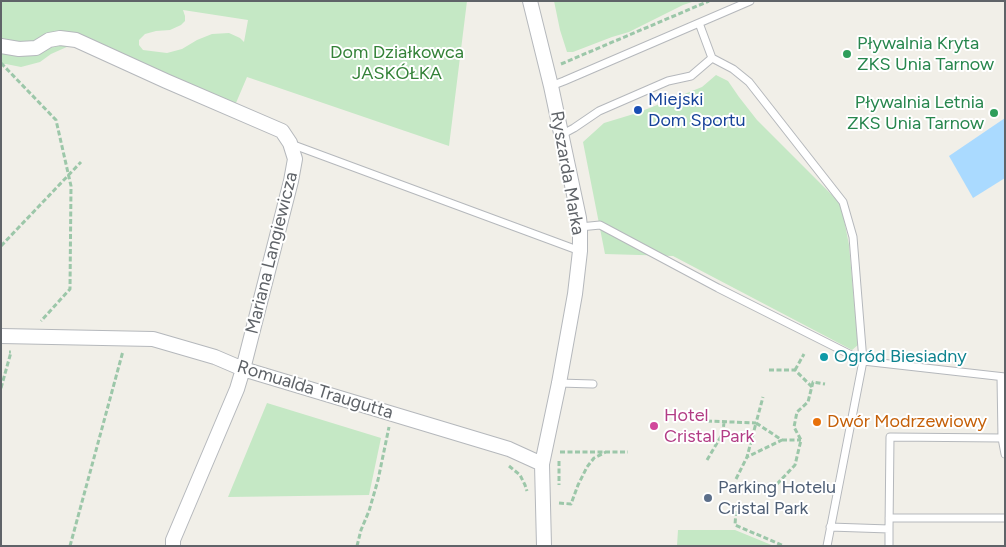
<!DOCTYPE html>
<html>
<head>
<meta charset="utf-8">
<style>
  body { margin:0 }
  #map { position:relative; width:1006px; height:547px; overflow:hidden; background:#f1efe8; font-family:Figtree,sans-serif }
  canvas { display:block }
  .frame { position:absolute; inset:0; border:2px solid #5f6368; pointer-events:none }
</style>
</head>
<body>
<div id="map">
<canvas width="1006" height="547"></canvas>
<div class="frame"></div>
</div>
<script>
const ctx = document.querySelector('canvas').getContext('2d');
ctx.lineJoin = 'round';
function fill(path, color) {
  ctx.fillStyle = color;
  ctx.fill(path, 'evenodd');
}
function poly(rows) {
  const path = new Path2D();
  for (const r of rows) {
    path.moveTo(r[0], r[1]);
    for (let i = 2; i < r.length; i += 2) path.lineTo(r[i], r[i + 1]);
  }
  return path;
}
function strokePath(path, color, width, dash) {
  ctx.strokeStyle = color;
  ctx.lineWidth = width;
  ctx.lineCap = dash ? 'butt' : 'round';
  ctx.setLineDash(dash || []);
  ctx.stroke(path);
}
function drawText(font, color, halo, rows, align = 'center') {
  ctx.font = font + ' Figtree,sans-serif';
  ctx.lineWidth = 4;
  ctx.setLineDash([]);
  ctx.textBaseline = 'middle';
  ctx.strokeStyle = halo;
  ctx.fillStyle = color;
  for (const [text, x, y, turn = 0] of rows) {
    ctx.save();
    ctx.translate(x, y);
    ctx.rotate((+turn || 0) * Math.PI / 180);
    ctx.textAlign = isNaN(turn) ? turn : align;
    if (halo) ctx.strokeText(text, 0, 0);
    ctx.fillText(text, 0, 0);
    ctx.restore();
  }
}
fill(poly([
  [1,1,467,1,449,146,247,77,233,110,91,46,69,46,51,54,40,62,21,67,6,64,1,64],
  [183,10,248,20,244,42,240,38,229,33,212,34,197,40,182,49,167,53,143,50,139,45,139,40,145,34,156,31,170,30,181,25,185,21,185,16],
  [554,1,695,1,683,5,629,32,612,37,573,52,567,52,560,30],
  [716,75,728,81,739,97,757,120,841,204,849,245,858,345,852,350,673,256,605,254,583,142,604,123,637,113,702,87],
  [267,403,381,438,369,495,228,497],
  [678,530,735,530,774,546,677,546]
]), '#c5e8c5');
fill(poly([
  [1005,118,1005,178,973,198,949,156]
]), '#aadaff');
const service = poly([
  [699,23,712,58,733,69,749,82,843,202,853,237,863,361,827,546],
  [551,86,564,81,750,1],
  [561,135,574,128,599,111,668,81,691,76,712,58],
  [291,144,580,251],
  [580,227,600,225,718,288,863,361,1005,377],
  [559,383,593,384],
  [1002,438,1005,454],
  [889,518,1005,518],
  [830,527,889,529,889,546],
  [889,529,890,437,1002,438,1001,377]
]);
const minor = poly([
  [530,1,551,86,579,218,580,227,580,251,575,294,559,383,542,464,544,546],
  [1,46,19,49,36,48,49,40,60,38,76,40,166,81,282,131,290,143,295,159,291,181,243,369,237,389,173,540,173,546],
  [1,336,153,339,215,357,243,369,509,449,542,464]
]);
strokePath(service, '#b5b8bc', 9);
strokePath(minor, '#b5b8bc', 16);
strokePath(poly([
  [1,63,56,120,71,186,70,289,41,321],
  [561,64,709,1],
  [1,246,81,162],
  [769,370,795,370,812,387],
  [795,370,804,354],
  [1,388,11,352,9,352],
  [707,421,756,423,763,397],
  [782,440,801,440],
  [560,452,628,452],
  [707,460,723,433,724,422],
  [559,461,559,485],
  [509,466,520,475,525,485,527,491],
  [736,479,747,457,756,423,782,440,747,457],
  [777,484,795,465,801,440,794,427,797,412,808,402,813,382,825,384],
  [559,503,571,504,578,485,587,467,594,458,606,452],
  [736,511,735,525,784,546],
  [70,546,123,351],
  [357,546,361,530,369,511,378,480,389,427]
]), '#9cc7a9', 3, [5, 2.5]);
strokePath(service, '#fff', 7);
strokePath(minor, '#fff', 14);
for (const [x, y, r, color] of [
  [847,54,5,"#2e9e5b"],
  [638,110,5,"#1a4fb4"],
  [994,113,5,"#2e9e5b"],
  [824,357,5,"#0f9aa8"],
  [817,422,5,"#e8710a"],
  [654,426,5,"#d1479c"],
  [708,498,5,"#5c6f8a"]
]) {
  const dot = new Path2D();
  dot.arc(x, y, r, 0, 2 * Math.PI);
  ctx.fillStyle = color;
  ctx.fill(dot);
  strokePath(dot, '#fff', 2);
}
drawText('18px', '#27864d', '#fff', [
  ["Pływalnia Kryta",857,44],
  ["ZKS Unia Tarnow",857,65],
  ["Pływalnia Letnia",984,103,"right"],
  ["ZKS Unia Tarnow",984,124,"right"]
], 'left');
drawText('18px', '#348238', '#fff', [
  ["Dom Działkowca",397,53],
  ["JASKÓŁKA",397,74]
]);
drawText('18px', '#164399', '#fff', [
  ["Miejski",648,100],
  ["Dom Sportu",648,121]
], 'left');
drawText('18px', '#5f6368', '#fff', [
  ["Ryszarda Marka",567,173,80],
  ["Mariana Langiewicza",272,253,-76],
  ["Romualda Traugutta",315,390,17]
]);
drawText('18px', '#0d838f', '#fff', [
  ["Ogród Biesiadny",834,357]
], 'left');
drawText('18px', '#b23c85', '#fff', [
  ["Hotel",664,416],
  ["Cristal Park",664,437]
], 'left');
drawText('18px', '#c56008', '#fff', [
  ["Dwór Modrzewiowy",827,422]
], 'left');
drawText('18px', '#4e5e75', '#fff', [
  ["Parking Hotelu",718,488],
  ["Cristal Park",718,509]
], 'left');
</script>
</body>
</html>
